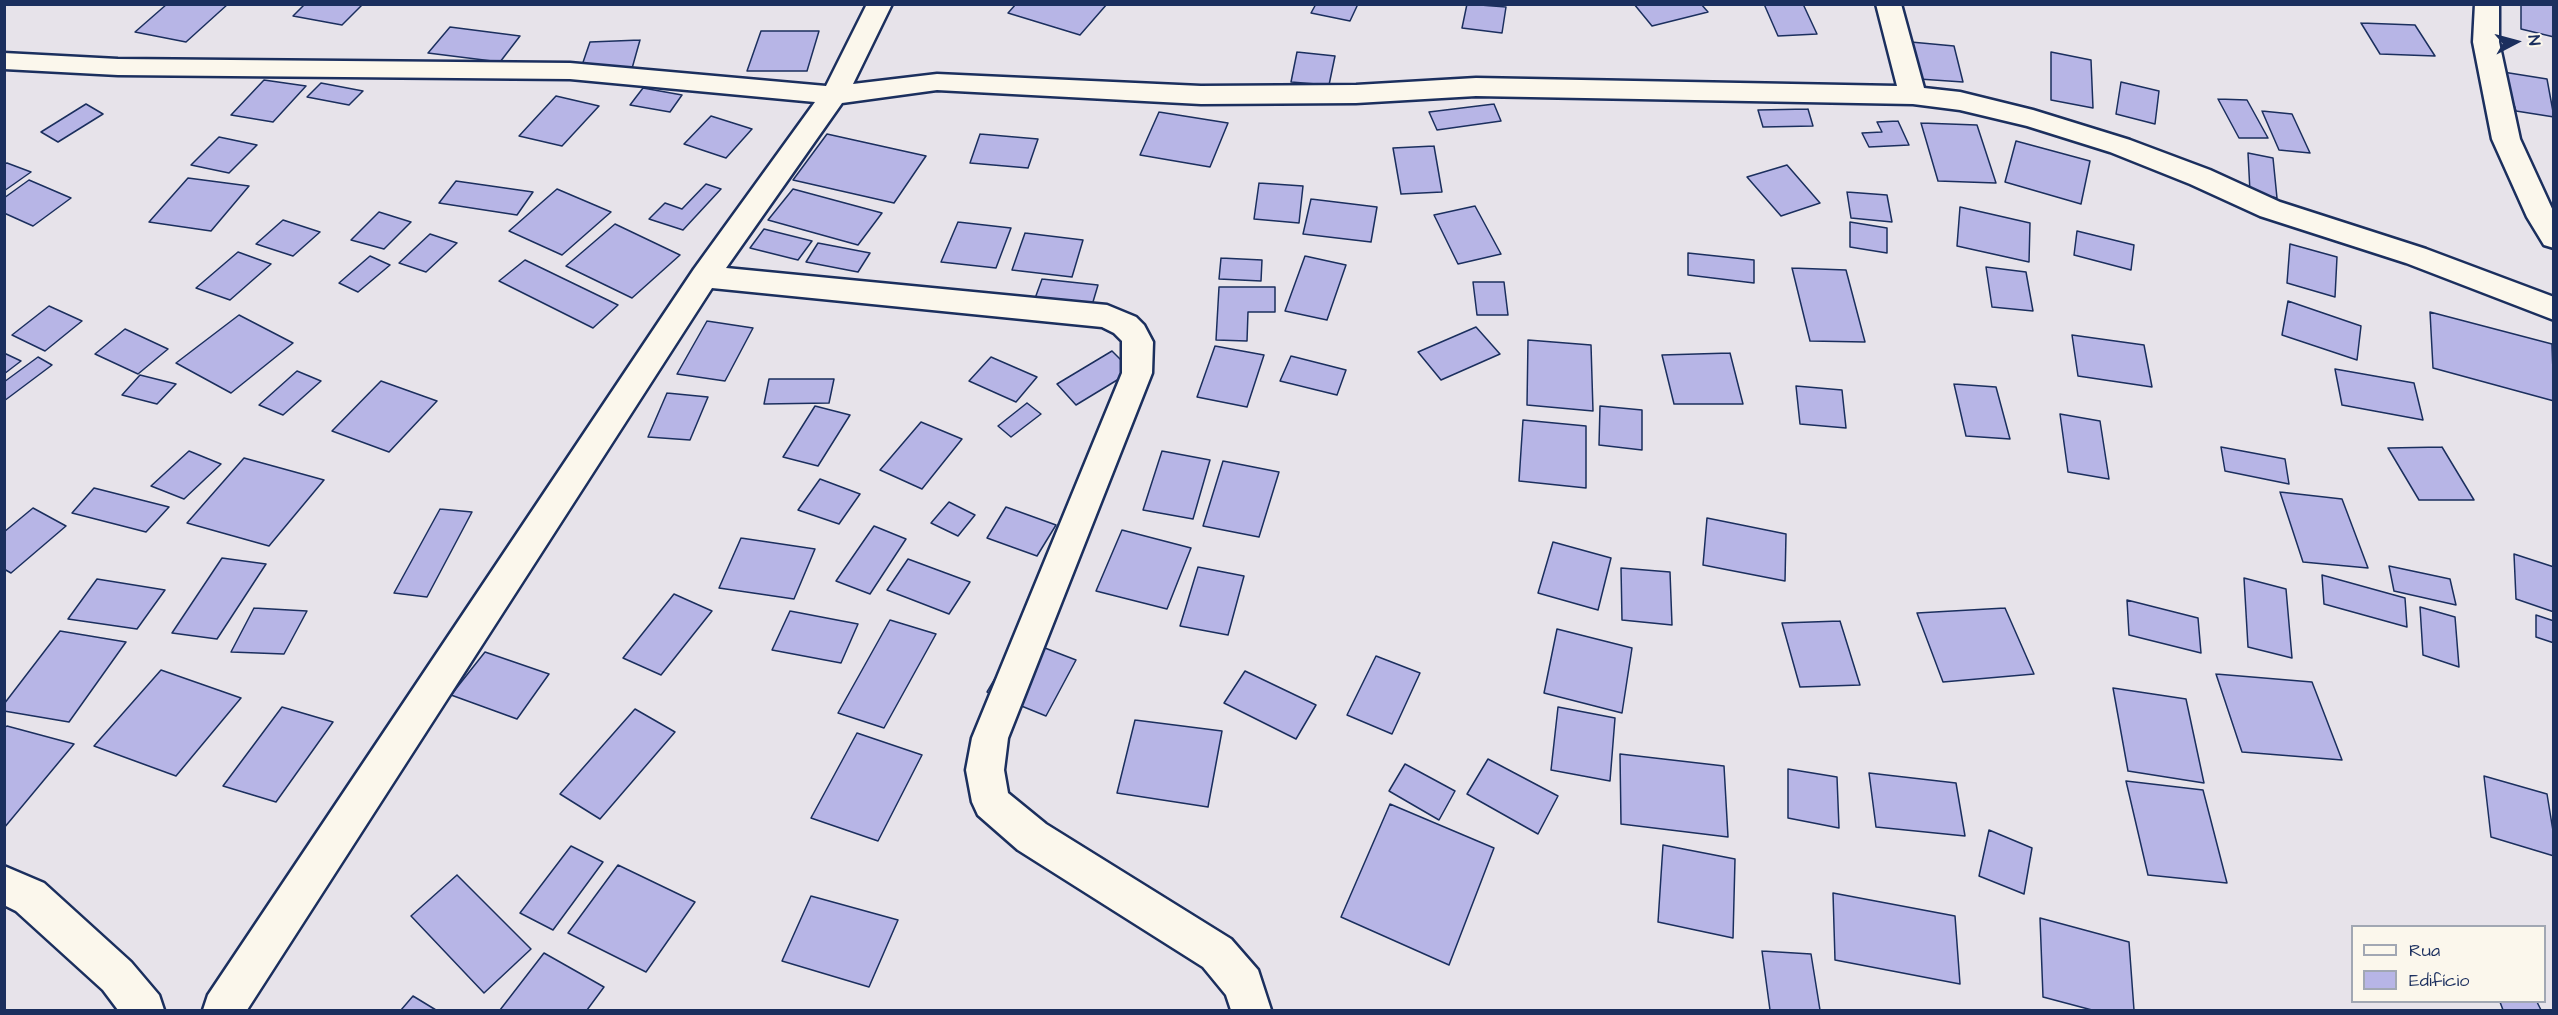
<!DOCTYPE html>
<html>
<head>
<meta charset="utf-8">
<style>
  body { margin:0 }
  #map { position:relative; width:2558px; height:1015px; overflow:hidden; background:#e7e3ea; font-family:"Architects Daughter",sans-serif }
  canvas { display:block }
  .frame { position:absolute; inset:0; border:6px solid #1b2f5e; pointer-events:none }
  .legend { position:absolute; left:2351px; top:925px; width:195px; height:78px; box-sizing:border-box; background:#fbf7ec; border:2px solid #a1a7b3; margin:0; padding:8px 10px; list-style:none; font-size:18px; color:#1b2f5e }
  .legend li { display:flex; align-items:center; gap:12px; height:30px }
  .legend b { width:30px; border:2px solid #a1a7b3 }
  .north { position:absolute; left:2486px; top:12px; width:60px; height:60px; -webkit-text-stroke:4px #fbf7ec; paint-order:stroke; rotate:84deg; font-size:16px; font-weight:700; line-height:24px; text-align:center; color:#1b2f5e }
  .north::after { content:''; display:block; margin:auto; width:21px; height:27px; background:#1b2f5e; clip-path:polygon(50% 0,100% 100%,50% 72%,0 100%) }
</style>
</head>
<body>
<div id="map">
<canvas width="2558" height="1015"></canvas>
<div class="frame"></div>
<ul class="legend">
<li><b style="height:8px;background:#fbf7ec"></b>Rua</li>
<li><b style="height:16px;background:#b7b5e6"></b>Edifício</li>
</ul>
<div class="north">N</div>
</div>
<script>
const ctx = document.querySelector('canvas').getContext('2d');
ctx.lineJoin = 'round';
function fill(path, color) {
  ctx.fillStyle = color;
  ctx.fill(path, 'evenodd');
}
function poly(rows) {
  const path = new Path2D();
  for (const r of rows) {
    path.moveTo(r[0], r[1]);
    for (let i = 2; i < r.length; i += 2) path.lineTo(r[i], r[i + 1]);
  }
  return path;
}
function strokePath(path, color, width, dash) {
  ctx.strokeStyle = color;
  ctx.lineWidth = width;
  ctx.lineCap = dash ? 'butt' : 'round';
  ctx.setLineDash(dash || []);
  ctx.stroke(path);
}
const building = poly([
  [167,4,228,4,186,42,135,32,167,4],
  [305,4,363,4,342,25,293,16,305,4],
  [1016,4,1107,4,1080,35,1008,13,1016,4],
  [1316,4,1358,4,1350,21,1311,13,1316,4],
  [1467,4,1506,7,1502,33,1462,28,1467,4],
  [1634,4,1701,4,1708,12,1652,26,1634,4],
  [1764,4,1803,4,1817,34,1778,36,1764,4],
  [2521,4,2554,5,2554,37,2521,29,2521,4],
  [2361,23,2415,25,2435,56,2380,54,2361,23],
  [450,27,520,36,500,62,428,53,450,27],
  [761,31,819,31,807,71,747,71,761,31],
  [640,40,631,72,579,74,590,42,640,40],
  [1911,42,1954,46,1963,82,1919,79,1911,42],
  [1297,52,1335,56,1329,85,1291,82,1297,52],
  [2051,52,2091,60,2093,108,2051,100,2051,52],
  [2503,72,2547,79,2554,117,2516,111,2503,72],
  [264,80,306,86,273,122,231,115,264,80],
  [2121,82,2159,91,2155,124,2116,114,2121,82],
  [321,83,363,91,349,105,307,97,321,83],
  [643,88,682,95,670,112,630,105,643,88],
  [556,96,599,106,562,146,519,136,556,96],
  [2218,99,2247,100,2268,138,2239,138,2218,99],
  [86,104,103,114,58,142,41,132,86,104],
  [1494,104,1501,121,1437,130,1429,112,1494,104],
  [1808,109,1813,126,1763,127,1758,110,1808,109],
  [2262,111,2292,114,2310,153,2279,150,2262,111],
  [1159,112,1228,123,1210,167,1140,155,1159,112],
  [711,116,752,129,726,158,684,144,711,116],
  [1898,121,1909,145,1869,147,1862,133,1882,132,1877,122,1898,121],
  [1921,123,1977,125,1996,183,1938,181,1921,123],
  [827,134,926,156,894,203,793,180,827,134],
  [980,134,1038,139,1028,168,970,163,980,134],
  [219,137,257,145,229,173,191,165,219,137],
  [2016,141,2090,161,2081,204,2005,182,2016,141],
  [1434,146,1442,192,1401,194,1393,148,1434,146],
  [2248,153,2273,158,2277,198,2250,192,2248,153],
  [7,163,31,172,4,191,4,164,7,163],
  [1787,165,1820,203,1781,216,1747,177,1787,165],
  [188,178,249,186,211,231,149,222,188,178],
  [29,180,71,198,33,226,4,213,4,198,29,180],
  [456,181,533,192,517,215,439,203,456,181],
  [1259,183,1303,186,1299,223,1254,219,1259,183],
  [706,184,721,189,683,230,649,219,665,203,682,209,706,184],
  [557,189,611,212,562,255,509,231,557,189],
  [793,189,882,213,858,245,768,220,793,189],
  [1847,192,1887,195,1892,222,1851,218,1847,192],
  [1311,199,1377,207,1371,242,1303,234,1311,199],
  [1475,206,1501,254,1458,264,1434,215,1475,206],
  [1960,207,2030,223,2029,262,1957,246,1960,207],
  [379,212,411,222,384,249,351,240,379,212],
  [283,220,320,232,293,256,256,244,283,220],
  [958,222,1011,228,996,268,941,262,958,222],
  [1850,222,1887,228,1887,253,1850,247,1850,222],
  [615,224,680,255,632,298,566,266,615,224],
  [764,229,812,241,798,260,750,248,764,229],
  [2077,231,2134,245,2131,270,2074,255,2077,231],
  [1025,233,1083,240,1072,277,1012,270,1025,233],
  [430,234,457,243,426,272,399,263,430,234],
  [818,243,870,253,858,272,806,262,818,243],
  [2290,244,2337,257,2335,297,2287,283,2290,244],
  [238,252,271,264,230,300,196,288,238,252],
  [1688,253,1754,260,1754,283,1688,275,1688,253],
  [370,256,390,265,358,292,339,283,370,256],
  [1305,256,1346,265,1327,320,1285,311,1305,256],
  [1221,258,1262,260,1261,281,1219,279,1221,258],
  [525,260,618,305,593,328,499,281,525,260],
  [1986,267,2026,272,2033,311,1992,307,1986,267],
  [1792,268,1846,270,1865,342,1810,341,1792,268],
  [1042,279,1098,285,1090,312,1033,304,1042,279],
  [1473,282,1504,282,1508,315,1477,315,1473,282],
  [1219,287,1275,287,1275,312,1248,312,1247,341,1216,340,1219,287],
  [2288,301,2361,326,2357,360,2282,335,2288,301],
  [49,306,82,321,45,351,12,335,49,306],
  [2430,312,2552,344,2554,401,2433,368,2430,312],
  [239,315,293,343,231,393,176,363,239,315],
  [707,321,753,328,725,381,677,374,707,321],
  [1476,327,1500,354,1441,380,1418,352,1476,327],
  [125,329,168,349,138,374,95,354,125,329],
  [2072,335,2144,345,2152,387,2078,376,2072,335],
  [1528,340,1591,345,1593,411,1527,405,1528,340],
  [1215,346,1264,355,1247,407,1197,397,1215,346],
  [1112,351,1132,371,1076,405,1057,384,1112,351],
  [4,353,21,361,4,374,4,353],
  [1730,353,1743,404,1674,404,1662,355,1730,353],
  [1291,356,1346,370,1337,395,1280,381,1291,356],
  [38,357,52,365,4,401,4,382,38,357],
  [991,357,1037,377,1016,402,969,381,991,357],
  [2335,369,2414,383,2423,420,2342,405,2335,369],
  [297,371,321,381,283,415,259,405,297,371],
  [140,375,176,384,157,404,122,395,140,375],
  [769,379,834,379,829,403,764,404,769,379],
  [381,381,437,401,389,452,332,431,381,381],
  [1954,384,1996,387,2010,439,1966,436,1954,384],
  [1796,386,1842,390,1846,428,1800,424,1796,386],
  [667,393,708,397,690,440,648,437,667,393],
  [1027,403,1041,414,1011,437,998,426,1027,403],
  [815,406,850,415,818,466,783,457,815,406],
  [1600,406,1642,410,1642,450,1599,445,1600,406],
  [2060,414,2100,421,2109,479,2068,472,2060,414],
  [1523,420,1586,426,1586,488,1519,481,1523,420],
  [921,422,962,439,922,489,880,470,921,422],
  [2221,447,2285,459,2289,484,2225,471,2221,447],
  [2442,447,2474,500,2419,500,2388,448,2442,447],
  [189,451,221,464,184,499,151,486,189,451],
  [1162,451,1210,460,1193,519,1143,510,1162,451],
  [244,458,324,480,269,546,187,523,244,458],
  [1223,461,1279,472,1259,537,1203,526,1223,461],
  [820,479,860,494,839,524,798,510,820,479],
  [94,488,169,507,146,532,72,513,94,488],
  [2280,492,2342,499,2368,568,2303,562,2280,492],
  [949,502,975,515,958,536,931,523,949,502],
  [1006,507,1056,525,1037,556,987,538,1006,507],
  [33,508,66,526,11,573,4,569,4,532,33,508],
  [440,509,472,512,427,597,394,593,440,509],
  [1707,518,1786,534,1785,581,1703,565,1707,518],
  [874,526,906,539,870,594,836,581,874,526],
  [1122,530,1191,548,1167,609,1096,591,1122,530],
  [741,538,815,549,794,599,719,588,741,538],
  [1553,542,1611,558,1598,610,1538,593,1553,542],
  [2514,554,2554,567,2554,612,2516,599,2514,554],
  [222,558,266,564,217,639,172,633,222,558],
  [908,559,970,582,949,614,887,590,908,559],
  [2389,566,2450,579,2456,605,2394,591,2389,566],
  [1198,567,1244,576,1228,635,1180,626,1198,567],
  [1621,568,1670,572,1672,625,1622,620,1621,568],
  [2322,575,2405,598,2407,627,2324,604,2322,575],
  [2244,578,2286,589,2292,658,2248,647,2244,578],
  [97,579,165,590,137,629,68,619,97,579],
  [674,594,712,611,661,675,623,658,674,594],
  [2127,600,2198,618,2201,653,2129,635,2127,600],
  [2420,607,2455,617,2459,667,2423,655,2420,607],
  [254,608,307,611,284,654,231,652,254,608],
  [2005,608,2034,674,1943,682,1917,613,2005,608],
  [790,611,858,624,841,663,772,650,790,611],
  [2536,615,2554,621,2554,643,2536,637,2536,615],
  [890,620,936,634,884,728,838,713,890,620],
  [1840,621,1860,685,1800,687,1782,623,1840,621],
  [1557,629,1632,648,1622,713,1544,693,1557,629],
  [60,631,126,642,69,722,4,711,4,704,60,631],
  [1019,638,1076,660,1046,716,987,692,1019,638],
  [485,652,549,674,517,719,451,695,485,652],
  [1376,656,1420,673,1392,734,1347,715,1376,656],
  [161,670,241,698,176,776,94,746,161,670],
  [1245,671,1316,705,1296,739,1224,703,1245,671],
  [2216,674,2312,682,2342,760,2242,752,2216,674],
  [2113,688,2186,699,2204,783,2128,771,2113,688],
  [282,707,333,722,276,802,223,786,282,707],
  [1558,707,1615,718,1610,781,1551,770,1558,707],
  [635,709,675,732,600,819,560,794,635,709],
  [1135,720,1222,731,1208,807,1117,793,1135,720],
  [7,726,74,744,4,828,4,728,7,726],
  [857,733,922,755,878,841,811,818,857,733],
  [1620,754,1724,766,1728,837,1621,824,1620,754],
  [1488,759,1558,796,1538,834,1467,794,1488,759],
  [1405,764,1455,791,1439,820,1389,791,1405,764],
  [1788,769,1837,777,1839,828,1788,818,1788,769],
  [1869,773,1956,783,1965,836,1876,827,1869,773],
  [2484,776,2547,794,2554,837,2554,856,2491,837,2484,776],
  [2126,781,2203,790,2227,883,2148,875,2126,781],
  [1390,804,1494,848,1449,965,1341,917,1390,804],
  [1989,830,2032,848,2024,894,1979,876,1989,830],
  [1663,845,1735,859,1733,938,1658,922,1663,845],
  [571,846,603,862,553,930,520,913,571,846],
  [618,865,695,902,646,972,568,933,618,865],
  [457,875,531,949,484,993,411,916,457,875],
  [1833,893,1955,916,1960,984,1835,960,1833,893],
  [811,896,898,920,869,987,782,961,811,896],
  [2040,918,2129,942,2134,1010,2092,1010,2043,997,2040,918],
  [1762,951,1811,954,1820,1010,1770,1010,1762,951],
  [544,953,604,987,587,1010,500,1010,544,953],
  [413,996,436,1010,401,1010,413,996],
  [2500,1002,2537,1002,2541,1010,2503,1010,2500,1002]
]);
fill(building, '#b7b5e6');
strokePath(building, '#1b2f5e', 1.5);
const street = poly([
  [867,4,892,4,853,84,937,74,1201,86,1356,85,1476,78,1897,86,1876,4,1901,4,1924,88,1960,92,2033,110,2130,140,2210,170,2280,202,2426,249,2554,297,2554,320,2406,263,2260,216,2190,184,2110,152,2027,126,1960,110,1913,104,1476,96,1356,103,1201,104,937,90,842,103,726,268,1107,305,1136,317,1144,325,1153,342,1152,373,1008,738,1004,770,1008,793,1046,824,1231,939,1258,970,1271,1010,1231,1010,1226,995,1203,967,1018,850,978,815,972,802,966,770,972,738,1122,373,1122,341,1114,333,1102,327,712,288,247,1010,203,1010,208,995,694,269,815,102,570,79,118,75,4,69,4,53,118,59,570,63,826,86,867,4],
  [2475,4,2499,4,2499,42,2520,139,2554,213,2554,248,2544,245,2527,217,2492,139,2473,42,2475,4],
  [4,866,44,883,131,962,159,995,164,1010,118,1010,103,990,16,911,4,905,4,866]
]);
strokePath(street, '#1b2f5e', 5);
fill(street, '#fbf7ec');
</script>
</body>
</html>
